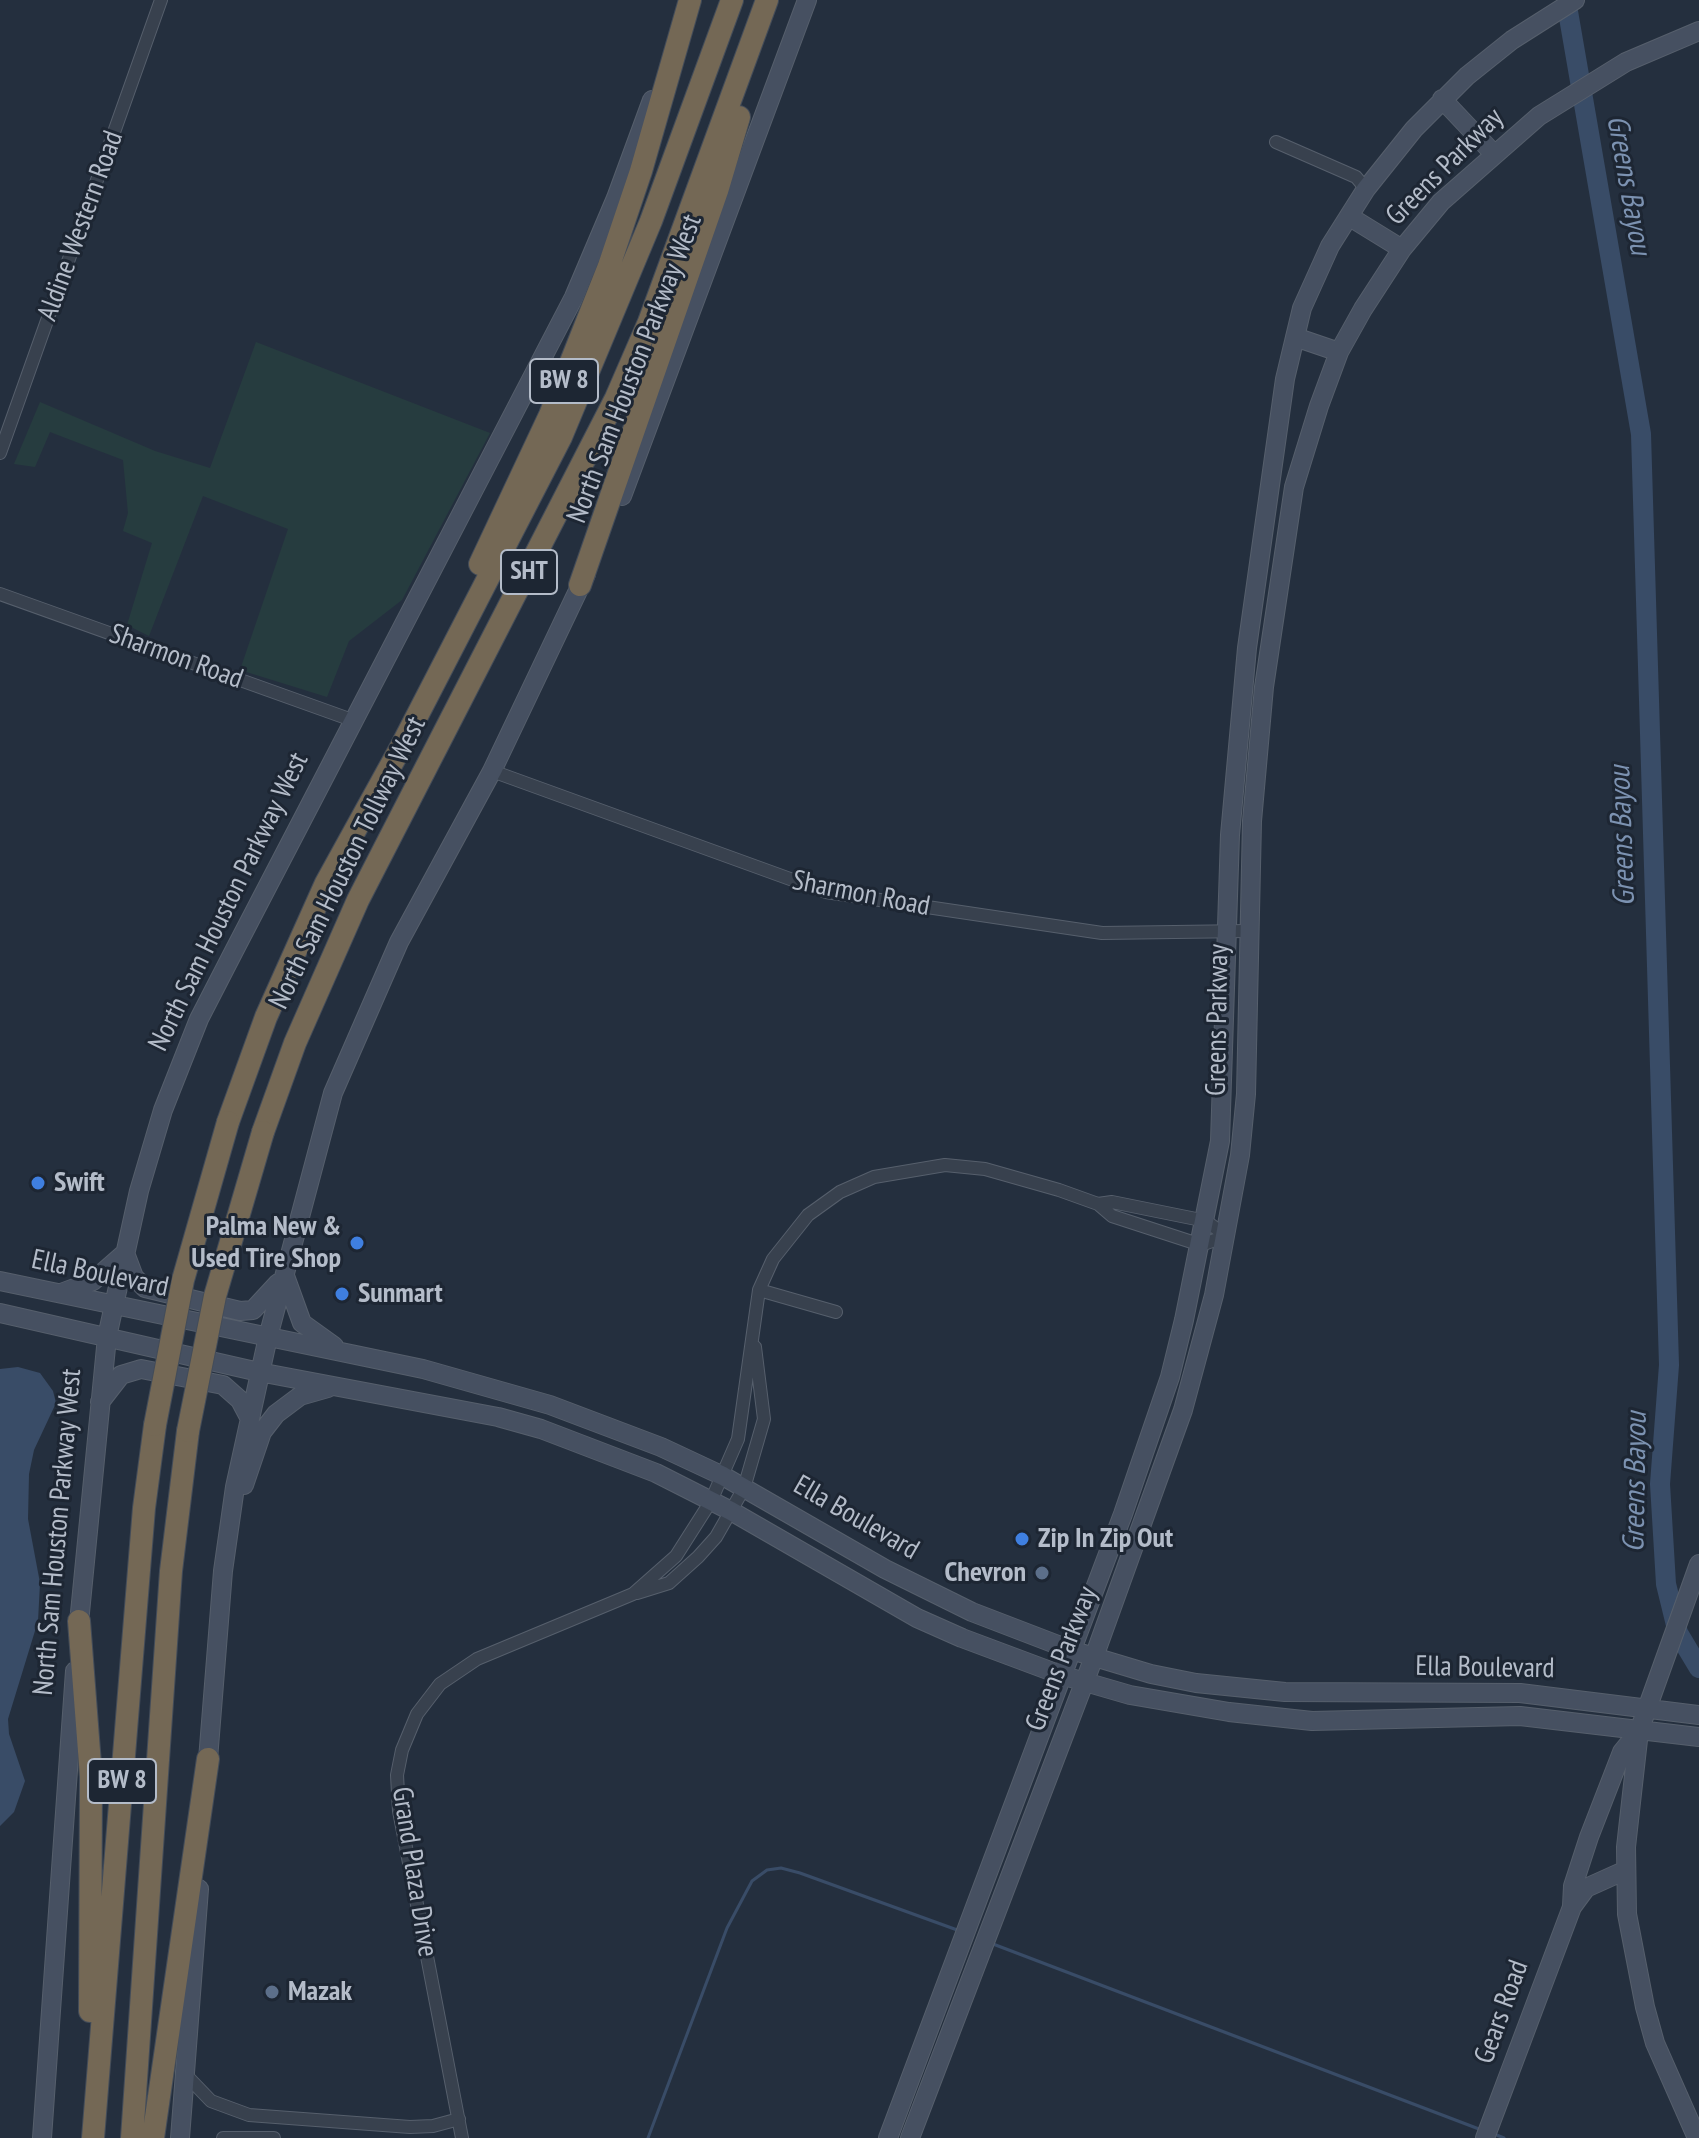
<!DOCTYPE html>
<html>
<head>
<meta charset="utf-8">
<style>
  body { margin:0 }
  canvas { display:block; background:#242f3e }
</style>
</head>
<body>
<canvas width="1699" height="2138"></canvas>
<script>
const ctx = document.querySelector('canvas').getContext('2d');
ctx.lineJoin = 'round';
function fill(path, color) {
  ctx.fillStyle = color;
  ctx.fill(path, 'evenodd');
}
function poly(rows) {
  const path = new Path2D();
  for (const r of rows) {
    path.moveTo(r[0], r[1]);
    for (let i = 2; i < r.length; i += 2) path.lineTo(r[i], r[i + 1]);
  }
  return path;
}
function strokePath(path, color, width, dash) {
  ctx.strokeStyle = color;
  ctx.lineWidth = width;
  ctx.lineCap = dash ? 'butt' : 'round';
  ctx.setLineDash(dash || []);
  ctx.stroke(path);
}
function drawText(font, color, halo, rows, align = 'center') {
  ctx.font = font + ' "PT Sans Narrow",sans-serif';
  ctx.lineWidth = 6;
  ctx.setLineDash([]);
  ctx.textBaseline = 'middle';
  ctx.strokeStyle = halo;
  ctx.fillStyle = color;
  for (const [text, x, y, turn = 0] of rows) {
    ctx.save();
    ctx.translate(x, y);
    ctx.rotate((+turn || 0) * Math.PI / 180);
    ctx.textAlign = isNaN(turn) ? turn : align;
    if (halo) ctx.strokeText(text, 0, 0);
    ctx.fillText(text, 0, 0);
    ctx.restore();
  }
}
fill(poly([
  [256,342,490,433,402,600,349,641,327,697,240,670,288,529,203,496,149,636,127,625,152,543,123,531,128,513,123,460,50,432,35,467,14,464,40,402,155,451,210,468]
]), '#263c3f');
fill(poly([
  [18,1367,40,1373,53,1391,56,1403,34,1450,29,1474,28,1519,40,1583,38,1621,8,1719,9,1734,25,1781,14,1812,0,1826,0,1369]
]), '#394c67');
strokePath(poly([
  [993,1944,1479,2129],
  [1494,2134,1504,2138],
  [648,2138,727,1928,752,1881,767,1870,781,1868,800,1873,960,1931]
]), '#394c67', 3);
strokePath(poly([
  [1566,0,1641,434,1669,1365,1660,1484,1666,1584,1678,1633,1699,1668]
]), '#394c67', 20);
const street = poly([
  [1276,142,1356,177,1366,189],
  [0,453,161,0],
  [0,594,352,720],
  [492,771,826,892,1102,933,1248,931],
  [1098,1204,1112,1202,1206,1221,1226,1236],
  [759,1290,836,1312],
  [637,1593,669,1583,698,1557,716,1537,744,1488,764,1419,755,1347],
  [185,2074,211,2101,249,2115,410,2127,433,2126,459,2119],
  [223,2138,274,2138],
  [462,2138,399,1811,397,1775,402,1750,417,1714,440,1684,477,1659,633,1594,676,1556,711,1501,738,1439,759,1290,773,1259,808,1215,840,1192,874,1177,945,1165,985,1169,1059,1190,1098,1204,1112,1216,1201,1245,1226,1236]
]);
const secondary = poly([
  [1442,99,1493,153],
  [1350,217,1402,249],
  [1295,337,1339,352],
  [622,496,807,0],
  [125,1253,134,1277,145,1288,240,1311,253,1310,278,1283],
  [285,1276,302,1323,334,1346],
  [0,1281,423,1369,550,1405,661,1447,723,1476,885,1569,972,1612,1071,1650,1151,1674,1196,1683,1285,1692,1520,1693,1699,1715],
  [61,1293,93,1281,125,1253],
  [0,1313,259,1372,498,1417,541,1429,656,1473,731,1511,917,1618,962,1638,1061,1675,1130,1695,1229,1712,1312,1721,1520,1716,1699,1737],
  [100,1402,121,1375,141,1369,223,1385,240,1400,249,1417],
  [244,1485,262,1432,276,1414,300,1396,328,1388],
  [78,1633,107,1337,139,1191,163,1110,199,1019,234,951,574,297,616,198,652,100],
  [207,1772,223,1571,235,1487,268,1337,333,1093,399,942,492,771,586,574],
  [1572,1906,1573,1886,1589,1837,1622,1752,1639,1731],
  [42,2138,75,1671],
  [180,2138,199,1889],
  [888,2138,1123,1514,1170,1377,1184,1320,1220,1141,1230,835,1247,648,1285,379,1302,308,1330,246,1366,189,1414,129,1467,76,1512,40,1575,0],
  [910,2138,1094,1657,1183,1410,1214,1295,1240,1155,1246,1094,1252,821,1264,687,1294,487,1319,406,1339,352,1363,309,1402,249,1441,202,1539,116,1626,62,1699,31],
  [1485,2138,1572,1907,1586,1888,1626,1870],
  [1697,2138,1655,2043,1645,2007,1627,1914,1626,1847,1639,1731,1699,1564]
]);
const highway = poly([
  [480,564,550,415,609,266,641,171,690,0],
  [580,585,717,191,739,117],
  [228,1122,266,1017,326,883,401,747,561,437,651,221,732,0],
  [263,1132,295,1043,358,900,616,398,649,322,767,0],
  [79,1621,91,1777,90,2011],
  [93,2138,144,1508,155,1425],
  [132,2138,171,1571,188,1431],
  [153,2138,208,1759]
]);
strokePath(street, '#565f6c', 14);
strokePath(secondary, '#565f6c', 20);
strokePath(highway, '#434c59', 24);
strokePath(street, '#38414e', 12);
strokePath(secondary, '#465061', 18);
strokePath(highway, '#746855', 22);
const highwayBridge = poly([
  [155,1425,183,1280,228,1122],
  [188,1431,215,1296,263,1132]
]);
strokePath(highwayBridge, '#434c59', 24, []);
strokePath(highwayBridge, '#746855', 22);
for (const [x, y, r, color] of [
  [38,1183,8,"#3f7fe0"],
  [357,1243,8,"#3f7fe0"],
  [342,1294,8,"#3f7fe0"],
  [1022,1539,8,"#3f7fe0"],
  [1042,1573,8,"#5c6f8a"],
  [272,1992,8,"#5c6f8a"]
]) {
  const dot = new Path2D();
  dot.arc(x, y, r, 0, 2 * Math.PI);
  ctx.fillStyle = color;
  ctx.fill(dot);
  strokePath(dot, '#1d2633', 3);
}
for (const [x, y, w] of [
  [564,381,68],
  [529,572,56],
  [122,1781,68]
]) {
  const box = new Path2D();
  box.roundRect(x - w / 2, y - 22, w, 44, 6);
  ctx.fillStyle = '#1d2633';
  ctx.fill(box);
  strokePath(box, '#b4bcc9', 2);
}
drawText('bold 26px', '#b4bcc9', null, [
  ["BW 8",564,381],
  ["SHT",529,572],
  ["BW 8",122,1781]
]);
drawText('28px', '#b4bcc9', '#1d2633', [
  ["Greens Parkway",1445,167,-45],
  ["Aldine Western Road",81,226,-70],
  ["North Sam Houston Parkway West",635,369,-69],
  ["Sharmon Road",176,657,20],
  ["North Sam Houston Tollway West",348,863,-64],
  ["Sharmon Road",861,894,11],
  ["North Sam Houston Parkway West",229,902,-64],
  ["Greens Parkway",1218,1020,-89],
  ["Ella Boulevard",100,1274,12],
  ["Ella Boulevard",856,1518,30],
  ["North Sam Houston Parkway West",58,1532,-85],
  ["Greens Parkway",1062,1659,-69],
  ["Ella Boulevard",1485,1668,1],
  ["Grand Plaza Drive",414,1872,81],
  ["Gears Road",1502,2012,-70]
]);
drawText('bold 28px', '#b4bcc9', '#1d2633', [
  ["Swift",54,1183],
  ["Palma New &",341,1227,"right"],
  ["Used Tire Shop",341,1259,"right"],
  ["Sunmart",358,1294],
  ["Zip In Zip Out",1038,1539],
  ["Chevron",1026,1573,"right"],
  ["Mazak",288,1992]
], 'left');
drawText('italic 30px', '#7c92b1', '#1d2633', [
  ["Greens Bayou",1628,185,80],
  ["Greens Bayou",1623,836,-92],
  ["Greens Bayou",1636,1482,-89]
]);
</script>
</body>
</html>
